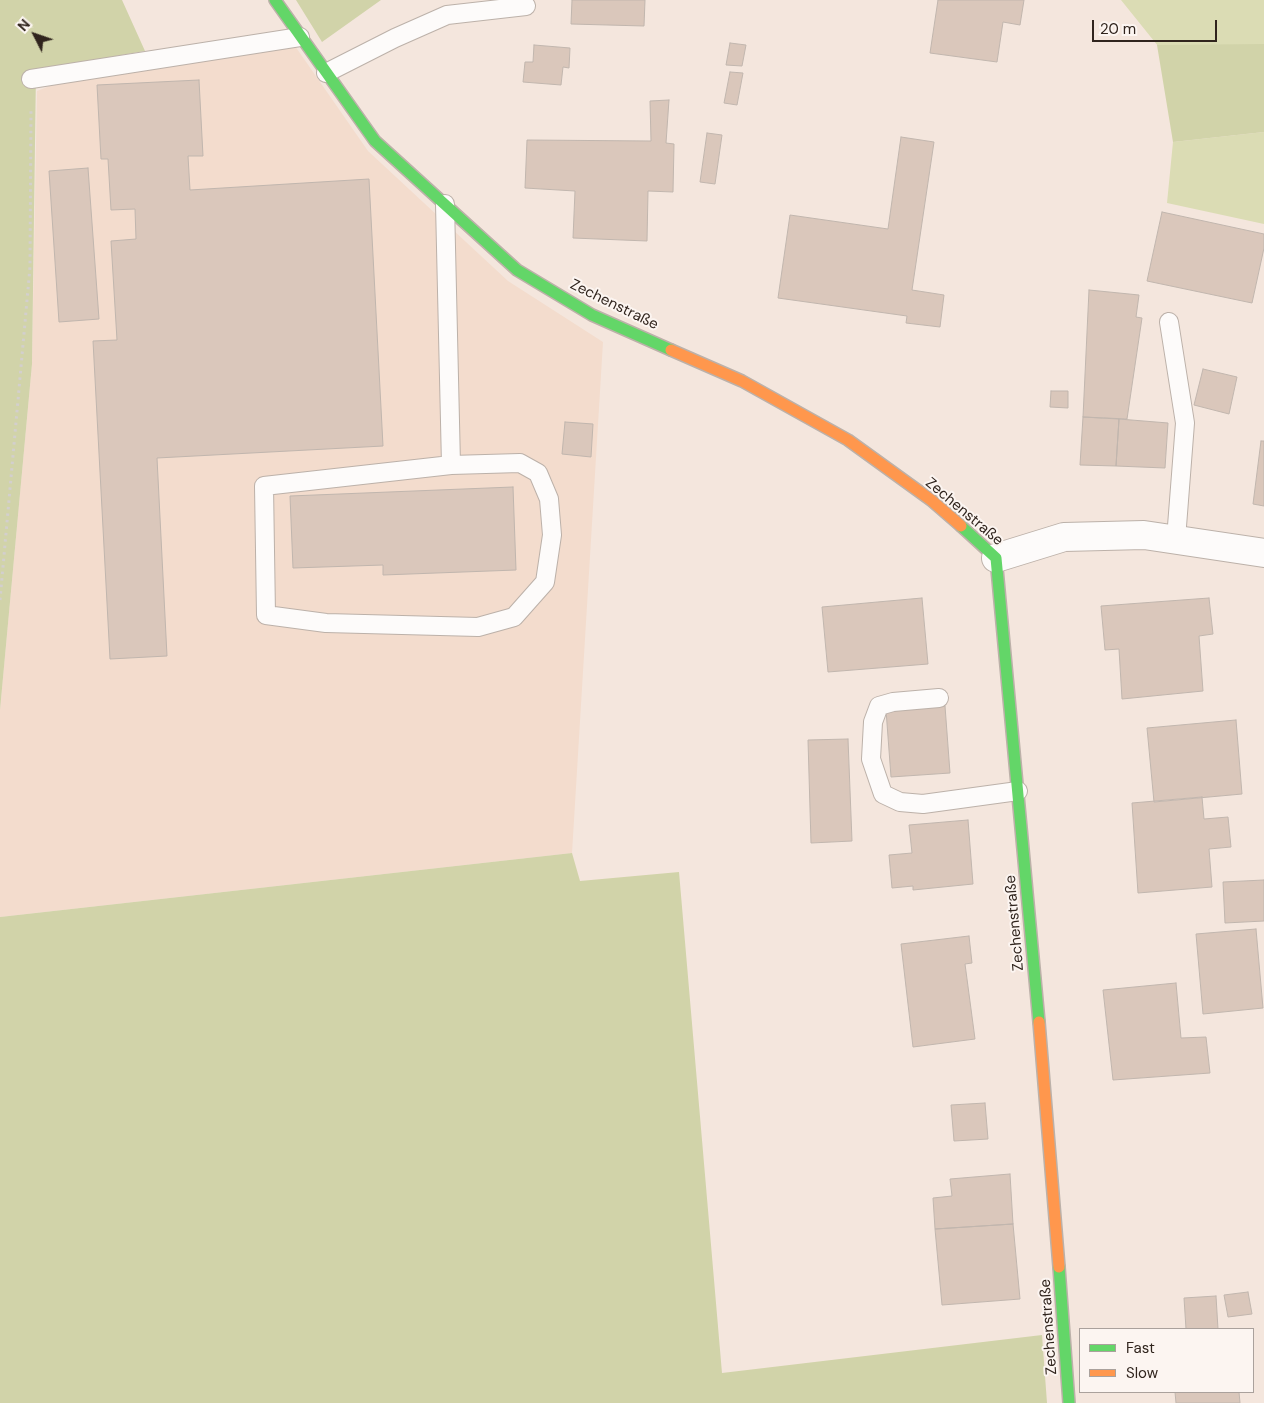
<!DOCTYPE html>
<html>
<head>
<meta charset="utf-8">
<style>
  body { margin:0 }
  #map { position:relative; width:1264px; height:1403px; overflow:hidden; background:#f4e6dd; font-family:"DM Sans",sans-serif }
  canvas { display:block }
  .legend { position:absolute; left:1079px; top:1328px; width:175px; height:65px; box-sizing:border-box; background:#fcf5f1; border:1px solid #aaa19c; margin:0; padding:6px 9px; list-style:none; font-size:15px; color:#30241d }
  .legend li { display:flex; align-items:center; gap:10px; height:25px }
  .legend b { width:25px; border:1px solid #aaa19c }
  .north { position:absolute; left:10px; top:10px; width:50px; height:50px; -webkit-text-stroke:4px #fcf5f1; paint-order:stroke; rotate:311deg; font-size:14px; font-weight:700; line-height:20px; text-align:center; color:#30241d }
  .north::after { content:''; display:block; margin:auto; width:18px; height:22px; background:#30241d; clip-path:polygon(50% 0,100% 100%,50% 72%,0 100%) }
  .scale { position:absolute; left:1092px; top:20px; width:125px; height:22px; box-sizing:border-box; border:2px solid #30241d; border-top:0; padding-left:6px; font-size:15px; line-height:18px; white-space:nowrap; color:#30241d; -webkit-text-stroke:4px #fcf5f1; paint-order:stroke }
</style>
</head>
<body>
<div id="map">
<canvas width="1264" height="1403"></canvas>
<ul class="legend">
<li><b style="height:6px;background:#63d668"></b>Fast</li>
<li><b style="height:6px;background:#ff974d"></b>Slow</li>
</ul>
<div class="north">N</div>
<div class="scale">20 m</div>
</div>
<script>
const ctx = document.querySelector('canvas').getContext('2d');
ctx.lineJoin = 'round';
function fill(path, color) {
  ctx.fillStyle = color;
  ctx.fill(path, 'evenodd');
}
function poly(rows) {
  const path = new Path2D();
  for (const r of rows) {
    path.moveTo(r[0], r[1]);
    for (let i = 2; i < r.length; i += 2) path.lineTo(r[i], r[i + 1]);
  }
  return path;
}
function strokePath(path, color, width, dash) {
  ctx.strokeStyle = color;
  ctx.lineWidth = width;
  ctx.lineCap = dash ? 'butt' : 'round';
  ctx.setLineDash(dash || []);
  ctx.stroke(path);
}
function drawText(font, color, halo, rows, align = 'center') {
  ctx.font = font + ' "DM Sans",sans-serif';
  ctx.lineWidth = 4;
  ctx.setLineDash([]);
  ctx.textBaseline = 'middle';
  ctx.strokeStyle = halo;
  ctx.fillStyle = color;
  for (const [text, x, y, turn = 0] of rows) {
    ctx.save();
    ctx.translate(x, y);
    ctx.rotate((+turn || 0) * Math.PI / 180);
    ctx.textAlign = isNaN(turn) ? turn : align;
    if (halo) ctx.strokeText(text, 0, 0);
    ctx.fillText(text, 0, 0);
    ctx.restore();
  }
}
fill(poly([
  [295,46,368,151,508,281,603,342,572,853,0,917,0,710,32,364,37,91,55,84]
]), '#f3dccd');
fill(poly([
  [1121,0,1264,0,1264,45,1158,46],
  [1264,132,1264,224,1167,203,1173,142]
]), '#dbdcb4');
fill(poly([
  [0,0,122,0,145,51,36,70,32,364,0,710],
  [296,0,381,0,322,42],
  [1264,44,1264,132,1173,142,1157,45],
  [572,853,580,881,679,872,722,1373,1042,1335,1047,1403,0,1403,0,917]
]), '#d1d3a9');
const building = poly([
  [572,0,645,0,644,26,571,24,572,0],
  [938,0,1024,0,1020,25,1003,22,997,62,930,53,938,0],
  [730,43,746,45,742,66,726,65,730,43],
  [534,45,570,48,569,68,563,67,561,85,523,82,525,62,533,62,534,45],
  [730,72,743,73,737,105,724,103,730,72],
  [199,80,203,156,188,156,190,190,369,179,383,446,157,458,167,656,110,659,93,341,117,340,111,241,136,239,135,209,111,210,108,159,101,159,97,85,199,80],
  [669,100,666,143,674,144,673,192,648,191,647,241,573,238,575,191,525,188,527,140,651,141,650,101,669,100],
  [707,133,722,135,715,184,700,182,707,133],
  [901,137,934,142,912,290,944,295,940,327,906,323,907,316,778,298,790,215,888,229,901,137],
  [88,168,99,319,59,322,49,171,88,168],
  [1162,212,1264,234,1264,248,1252,303,1147,281,1162,212],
  [1089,290,1139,295,1136,317,1142,318,1127,419,1083,417,1089,290],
  [1203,369,1237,377,1229,414,1194,405,1203,369],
  [1051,391,1068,391,1068,408,1050,407,1051,391],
  [1083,417,1119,419,1116,466,1080,465,1083,417],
  [1119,419,1168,423,1165,468,1116,466,1119,419],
  [565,422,593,424,591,457,562,454,565,422],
  [1261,441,1264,441,1264,506,1253,504,1261,441],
  [513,487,516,570,383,575,383,565,293,568,290,496,513,487],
  [922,598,928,664,828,672,822,607,922,598],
  [1209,598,1213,634,1199,636,1203,691,1122,699,1119,649,1105,650,1101,606,1209,598],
  [945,706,950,773,891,777,886,710,945,706],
  [1236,720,1242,794,1154,802,1147,728,1236,720],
  [848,739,852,841,811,843,808,740,848,739],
  [1202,797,1204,819,1228,817,1231,847,1209,849,1212,887,1138,893,1132,803,1202,797],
  [968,820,973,884,913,890,913,886,892,888,889,855,912,853,909,825,968,820],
  [1264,880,1264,921,1225,923,1223,882,1264,880],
  [1256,929,1263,1008,1203,1014,1196,934,1256,929],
  [969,936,972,963,965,964,975,1039,913,1047,901,944,969,936],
  [1176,983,1181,1038,1206,1037,1210,1073,1113,1080,1103,990,1176,983],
  [985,1103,988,1139,954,1141,951,1105,985,1103],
  [1010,1174,1013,1224,935,1229,933,1198,952,1196,950,1179,1010,1174],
  [1013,1224,1020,1299,942,1305,935,1229,1013,1224],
  [1248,1292,1252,1314,1228,1317,1224,1295,1248,1292],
  [1216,1296,1218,1329,1186,1329,1184,1298,1216,1296],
  [1175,1392,1239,1392,1240,1403,1176,1403,1175,1392]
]);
fill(building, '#dac7bb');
strokePath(building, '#c1b6ae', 1);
const lane = poly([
  [326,73,395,38,447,15,526,6],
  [31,79,300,37],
  [445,204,451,465,264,486,266,615,326,623,478,627,514,617,545,582,552,535,549,499,538,473,520,463,451,465],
  [1169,322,1185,423,1176,539],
  [939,698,893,702,879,706,873,722,871,759,883,794,900,802,923,804,1018,791]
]);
const street = poly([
  [996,558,1064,537,1144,535,1264,553]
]);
const fast = poly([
  [275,0,375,141,517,270,592,315,671,350],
  [961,526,996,558,1039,1022],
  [1059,1267,1069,1403]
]);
const slow = poly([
  [671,350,742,381,848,440,931,500,961,526],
  [1039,1022,1059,1267]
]);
strokePath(lane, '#bcb1a9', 20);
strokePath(street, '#bcb1a9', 30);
strokePath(fast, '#bcb1a9', 14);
strokePath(slow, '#bcb1a9', 14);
strokePath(poly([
  [0,600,30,267,31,109]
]), '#d3cfcd', 3, [2.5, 4]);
strokePath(lane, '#fdfbfa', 18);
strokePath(street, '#fdfbfa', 28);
strokePath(fast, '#63d668', 11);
strokePath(slow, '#ff974d', 11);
drawText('15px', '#30241d', '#fcf5f1', [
  ["Zechenstraße",614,305,26],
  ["Zechenstraße",964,512,40],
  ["Zechenstraße",1015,923,-95],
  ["Zechenstraße",1049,1327,-94]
]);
</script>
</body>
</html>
